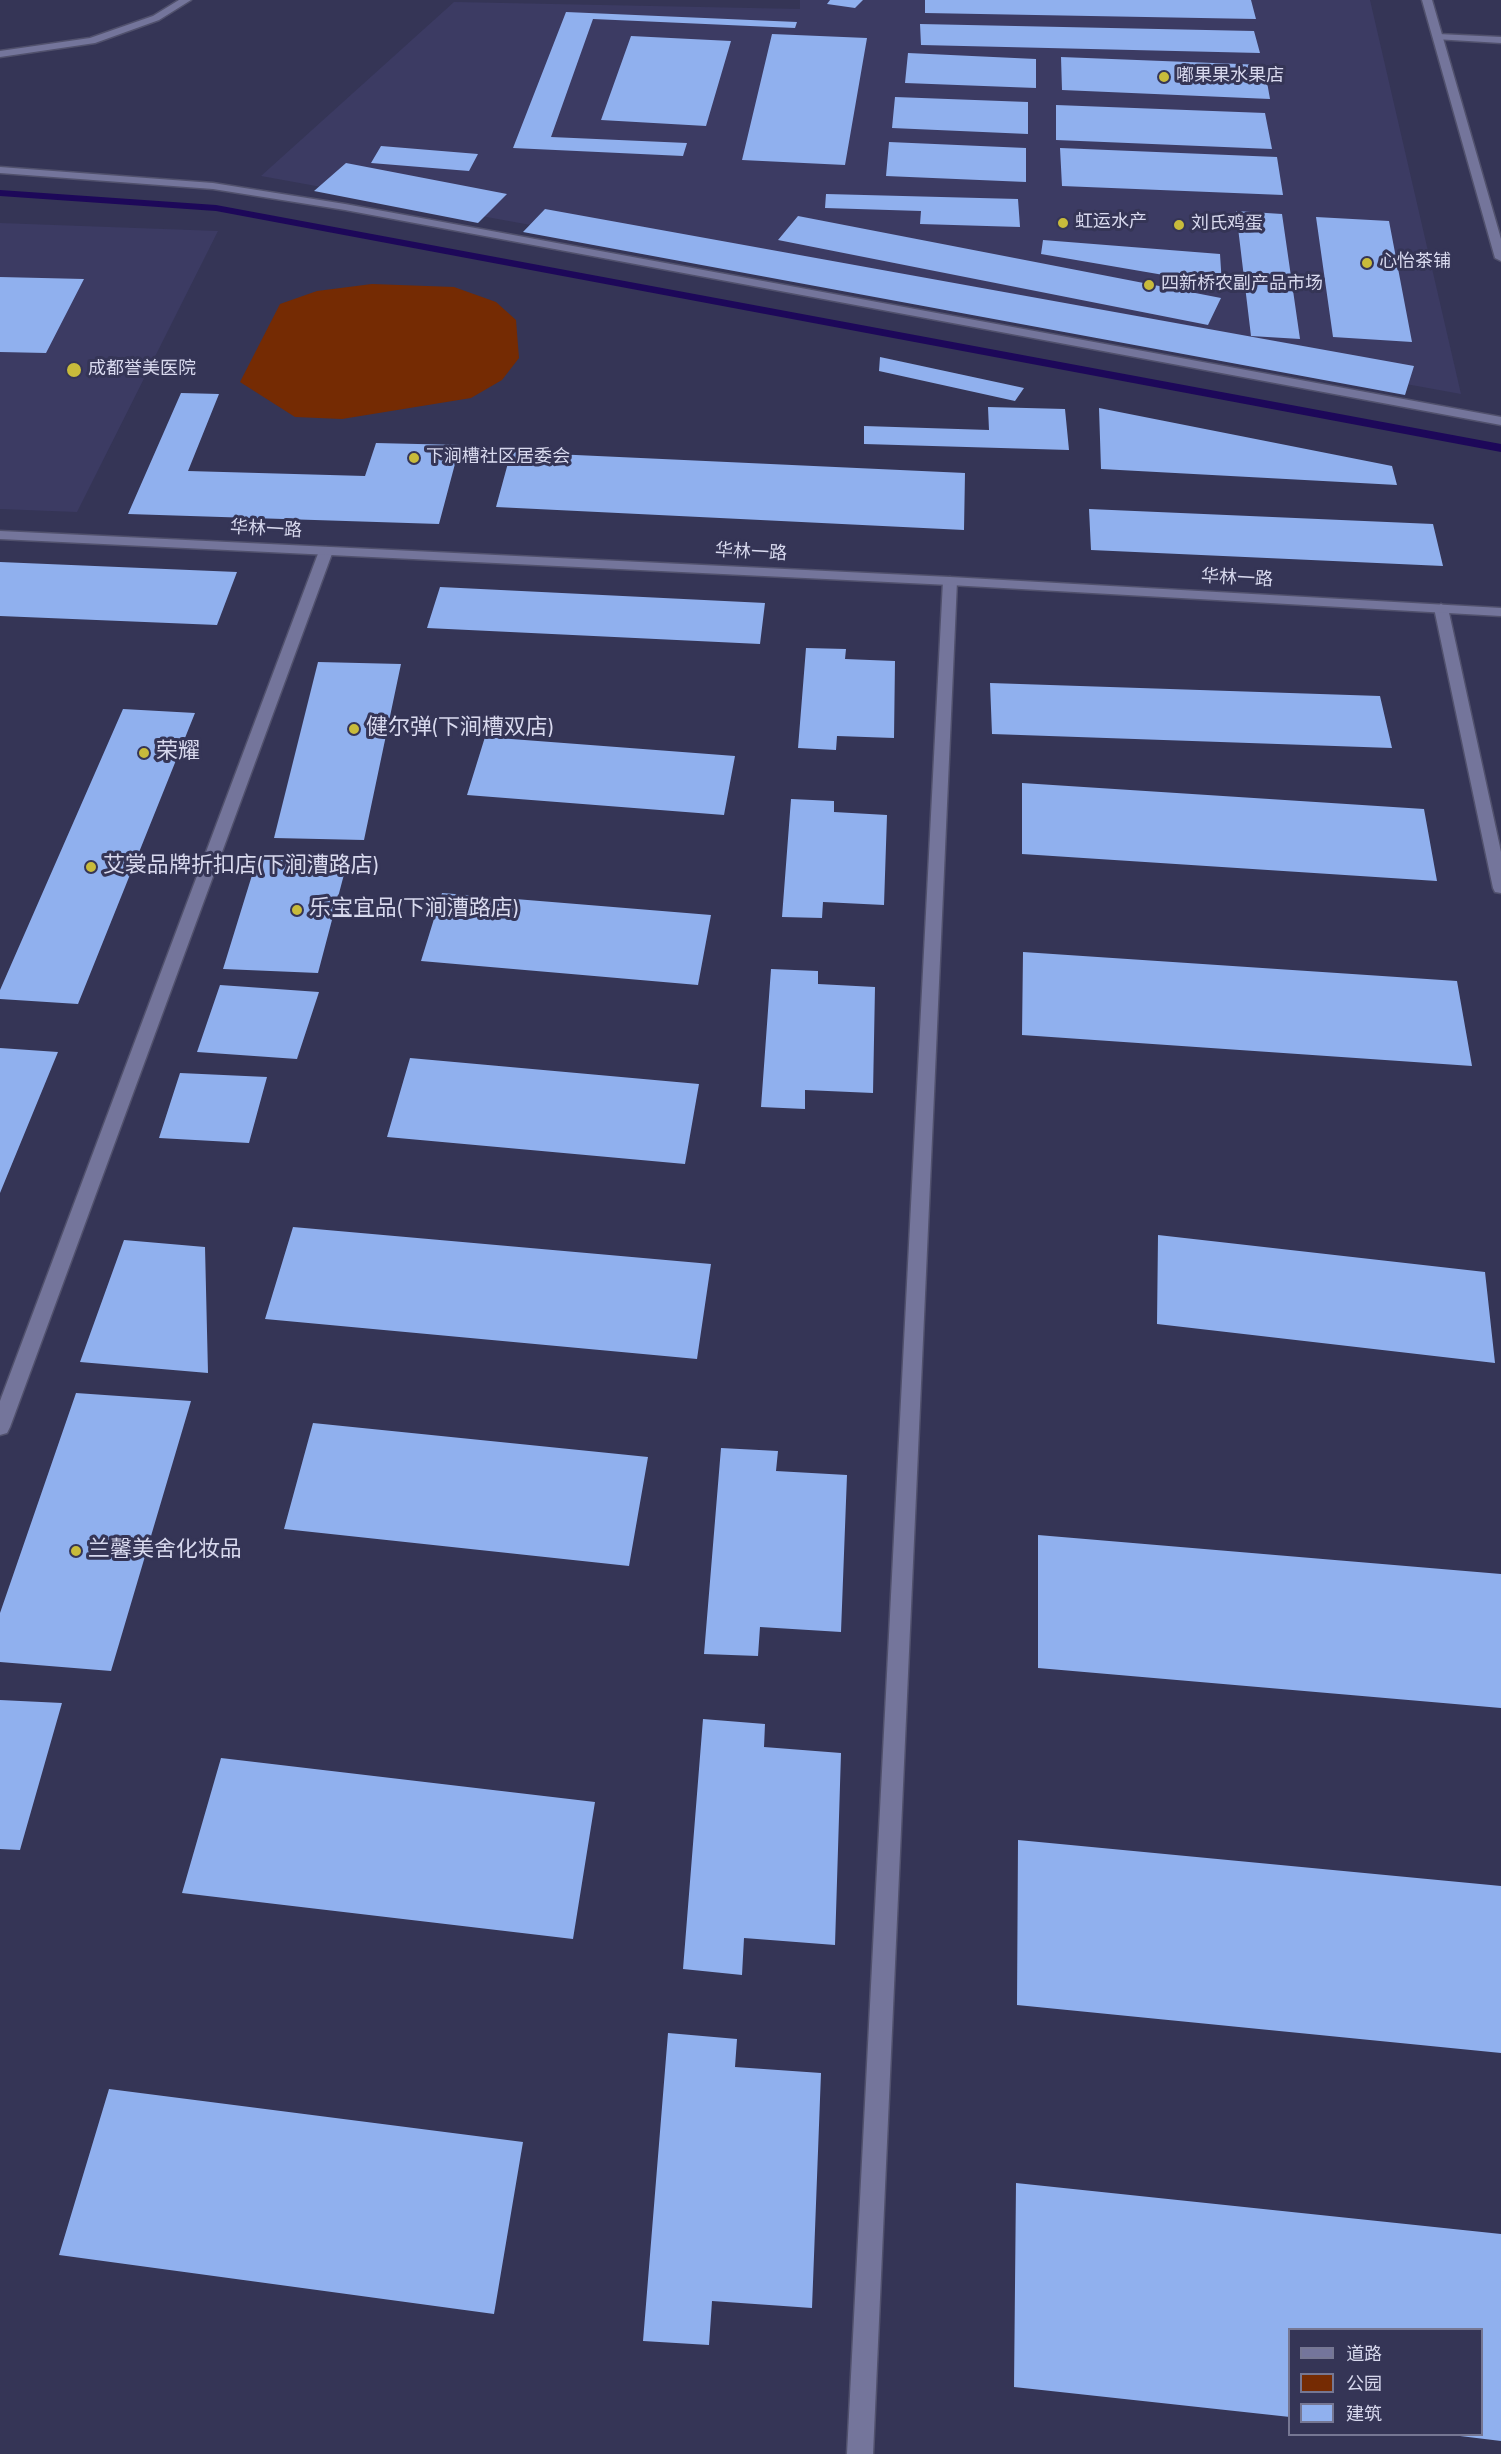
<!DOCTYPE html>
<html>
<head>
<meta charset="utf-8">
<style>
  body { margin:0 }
  #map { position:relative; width:1501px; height:2454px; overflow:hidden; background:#353556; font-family:"Titillium Web","Noto Sans SC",sans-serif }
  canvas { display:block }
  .legend { position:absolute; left:1288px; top:2328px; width:195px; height:108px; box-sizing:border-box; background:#353556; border:2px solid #767793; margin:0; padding:8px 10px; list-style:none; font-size:18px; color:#d8d9ee }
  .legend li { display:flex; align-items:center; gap:12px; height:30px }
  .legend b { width:30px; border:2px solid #767793 }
</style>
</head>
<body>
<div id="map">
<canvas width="1501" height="2454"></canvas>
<ul class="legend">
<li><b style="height:8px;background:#74759b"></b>道路</li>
<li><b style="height:16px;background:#752b03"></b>公园</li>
<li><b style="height:16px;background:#90b0ee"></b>建筑</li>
</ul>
</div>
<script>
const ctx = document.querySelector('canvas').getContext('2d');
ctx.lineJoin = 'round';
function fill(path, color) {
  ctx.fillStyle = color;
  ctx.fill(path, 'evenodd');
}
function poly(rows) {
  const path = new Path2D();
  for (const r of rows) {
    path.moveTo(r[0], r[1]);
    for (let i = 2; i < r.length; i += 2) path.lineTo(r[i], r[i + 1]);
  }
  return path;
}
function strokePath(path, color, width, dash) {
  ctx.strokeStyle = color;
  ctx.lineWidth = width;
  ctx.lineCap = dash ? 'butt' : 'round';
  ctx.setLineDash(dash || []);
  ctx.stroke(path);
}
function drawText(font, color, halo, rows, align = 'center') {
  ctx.font = font + ' "Titillium Web","Noto Sans SC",sans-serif';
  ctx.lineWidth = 6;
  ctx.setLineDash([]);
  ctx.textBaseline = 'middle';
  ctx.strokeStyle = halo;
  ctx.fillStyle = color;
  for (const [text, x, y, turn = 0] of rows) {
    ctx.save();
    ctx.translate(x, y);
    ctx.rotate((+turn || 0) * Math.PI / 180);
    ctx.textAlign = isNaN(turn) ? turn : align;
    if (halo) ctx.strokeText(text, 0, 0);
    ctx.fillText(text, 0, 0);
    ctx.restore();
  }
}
fill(poly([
  [800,0,1370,0,1461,394,261,176,454,2,800,9],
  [0,223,218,231,77,512,0,509]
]), '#3c3b63');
fill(poly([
  [372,284,454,287,496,302,516,320,519,358,502,380,471,398,342,419,295,417,240,382,280,304,317,291]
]), '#752b03');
fill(poly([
  [0,190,216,205,1501,444,1501,452,216,211,0,196,0,190]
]), '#1d0859');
fill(poly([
  [830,0,863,0,855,8,827,4],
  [925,0,1251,0,1256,19,925,13],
  [566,12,797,22,795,28,593,19,551,137,687,143,683,156,513,148],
  [920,24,1254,31,1260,53,921,45],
  [772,34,867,38,845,165,742,160],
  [631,36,731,41,706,126,601,120],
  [908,53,1036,59,1036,88,905,83],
  [1061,57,1264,65,1270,99,1062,90],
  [895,97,1028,102,1028,134,892,128],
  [1056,105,1265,113,1272,149,1056,140],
  [889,142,1026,148,1026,182,886,176],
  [381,146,478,154,469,171,371,163],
  [1060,148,1277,157,1283,195,1062,186],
  [346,163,507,194,478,223,314,191],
  [826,194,1018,199,1020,227,920,224,921,211,825,208],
  [545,209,1253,337,1414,366,1405,395,523,232],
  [1236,211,1282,214,1300,339,1251,336],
  [798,216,1221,298,1208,325,778,240],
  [1316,217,1389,221,1412,342,1333,337],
  [1043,240,1220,254,1222,285,1041,254],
  [0,277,84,279,46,353,0,352],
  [880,357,1024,388,1015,401,879,371],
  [181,393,219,394,188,471,365,476,376,443,460,445,439,524,128,514],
  [988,407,1065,409,1069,450,864,444,864,426,989,430],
  [1099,408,1392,466,1397,485,1101,469],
  [511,452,965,473,964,530,496,507],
  [1089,509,1433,524,1443,566,1091,550],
  [0,562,237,572,217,625,0,616],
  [440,587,765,603,760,644,427,628],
  [806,648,846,649,845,659,895,661,894,738,837,736,836,750,798,748],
  [318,662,401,664,364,840,274,838],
  [990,683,1380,696,1392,748,992,734],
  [123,709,195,713,78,1004,0,999,0,990],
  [485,737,735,756,724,815,467,795],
  [1022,783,1424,809,1437,881,1022,854],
  [791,799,834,801,834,812,887,815,884,905,823,902,822,918,782,917],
  [257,859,347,863,318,973,223,969],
  [442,893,711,915,698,985,421,961],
  [1023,952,1457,981,1472,1066,1022,1035],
  [771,969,818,971,818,984,875,987,873,1093,805,1090,805,1109,761,1107],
  [220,985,319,992,297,1059,197,1052],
  [0,1048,58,1052,0,1193],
  [410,1058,699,1084,685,1164,387,1137],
  [180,1073,267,1077,249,1143,159,1138],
  [293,1227,711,1264,697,1359,265,1319],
  [1158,1235,1485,1272,1495,1363,1157,1324],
  [124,1240,205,1247,208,1373,80,1362],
  [76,1393,191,1401,111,1671,0,1662,0,1613],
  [313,1423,648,1457,629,1566,284,1529],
  [721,1448,778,1451,776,1471,847,1475,841,1632,760,1627,758,1656,704,1654],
  [1038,1535,1501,1574,1501,1708,1038,1668],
  [0,1700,62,1703,20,1850,0,1849],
  [703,1719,765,1724,764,1747,841,1753,835,1945,744,1938,742,1975,683,1969],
  [221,1758,595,1802,573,1939,182,1893],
  [1018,1840,1501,1886,1501,2053,1017,2005],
  [668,2033,737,2039,735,2067,821,2073,812,2308,712,2301,709,2345,643,2341],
  [109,2089,523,2142,494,2314,59,2255],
  [1016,2183,1501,2234,1501,2441,1460,2436,1482,2434,1482,2330,1290,2330,1290,2417,1014,2387]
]), '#90b0ee');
const service = poly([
  [1438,34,1501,37,1501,43,1435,39,1433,37,1438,34],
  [326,547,333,551,10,1427,7,1433,0,1435,0,1401,319,551,326,547],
  [950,577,957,581,873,2454,847,2454,943,581,950,577],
  [1441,604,1448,608,1501,852,1501,893,1495,892,1493,888,1434,608,1441,604]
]);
const minor = poly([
  [179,0,191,0,159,20,95,43,0,57,0,51,90,38,153,16,179,0],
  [1422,0,1432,0,1501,239,1501,261,1495,258,1422,0],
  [0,167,213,183,345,204,1501,417,1501,425,345,210,213,189,0,173,0,167]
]);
const tertiary = poly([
  [0,531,950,577,1501,608,1501,616,950,585,0,539,0,531]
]);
strokePath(service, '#51516d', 3);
strokePath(minor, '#51516d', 3);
strokePath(tertiary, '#51516d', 3);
fill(service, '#74759b');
fill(minor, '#74759b');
fill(tertiary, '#74759b');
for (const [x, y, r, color] of [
  [1164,77,6,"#c8bb3b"],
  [1063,223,6,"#c8bb3b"],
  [1179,225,6,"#c8bb3b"],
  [1367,263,6,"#c8bb3b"],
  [1149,285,6,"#c8bb3b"],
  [74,370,8,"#c8bb3b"],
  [414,458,6,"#c8bb3b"],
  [354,729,6,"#c8bb3b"],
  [144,753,6,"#c8bb3b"],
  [91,867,6,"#c8bb3b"],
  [297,910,6,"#c8bb3b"],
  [76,1551,6,"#c8bb3b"]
]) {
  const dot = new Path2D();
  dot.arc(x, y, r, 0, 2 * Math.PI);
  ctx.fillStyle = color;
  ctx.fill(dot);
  strokePath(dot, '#353556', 2);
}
drawText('18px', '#d8d9ee', '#353556', [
  ["嘟果果水果店",1176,77],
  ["虹运水产",1075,223],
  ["刘氏鸡蛋",1191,225],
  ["心怡茶铺",1379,263],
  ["四新桥农副产品市场",1161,285],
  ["成都誉美医院",88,370],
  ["下涧槽社区居委会",426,458]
], 'left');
drawText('18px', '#d8d9ee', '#353556', [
  ["华林一路",266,530,3],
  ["华林一路",751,553,3],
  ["华林一路",1237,579,3]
]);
drawText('22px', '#d8d9ee', '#353556', [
  ["健尔弹(下涧槽双店)",366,729],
  ["荣耀",156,753],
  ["艾裳品牌折扣店(下涧漕路店)",103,867],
  ["乐宝宜品(下涧漕路店)",309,910],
  ["兰馨美舍化妆品",88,1551]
], 'left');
</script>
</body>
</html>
